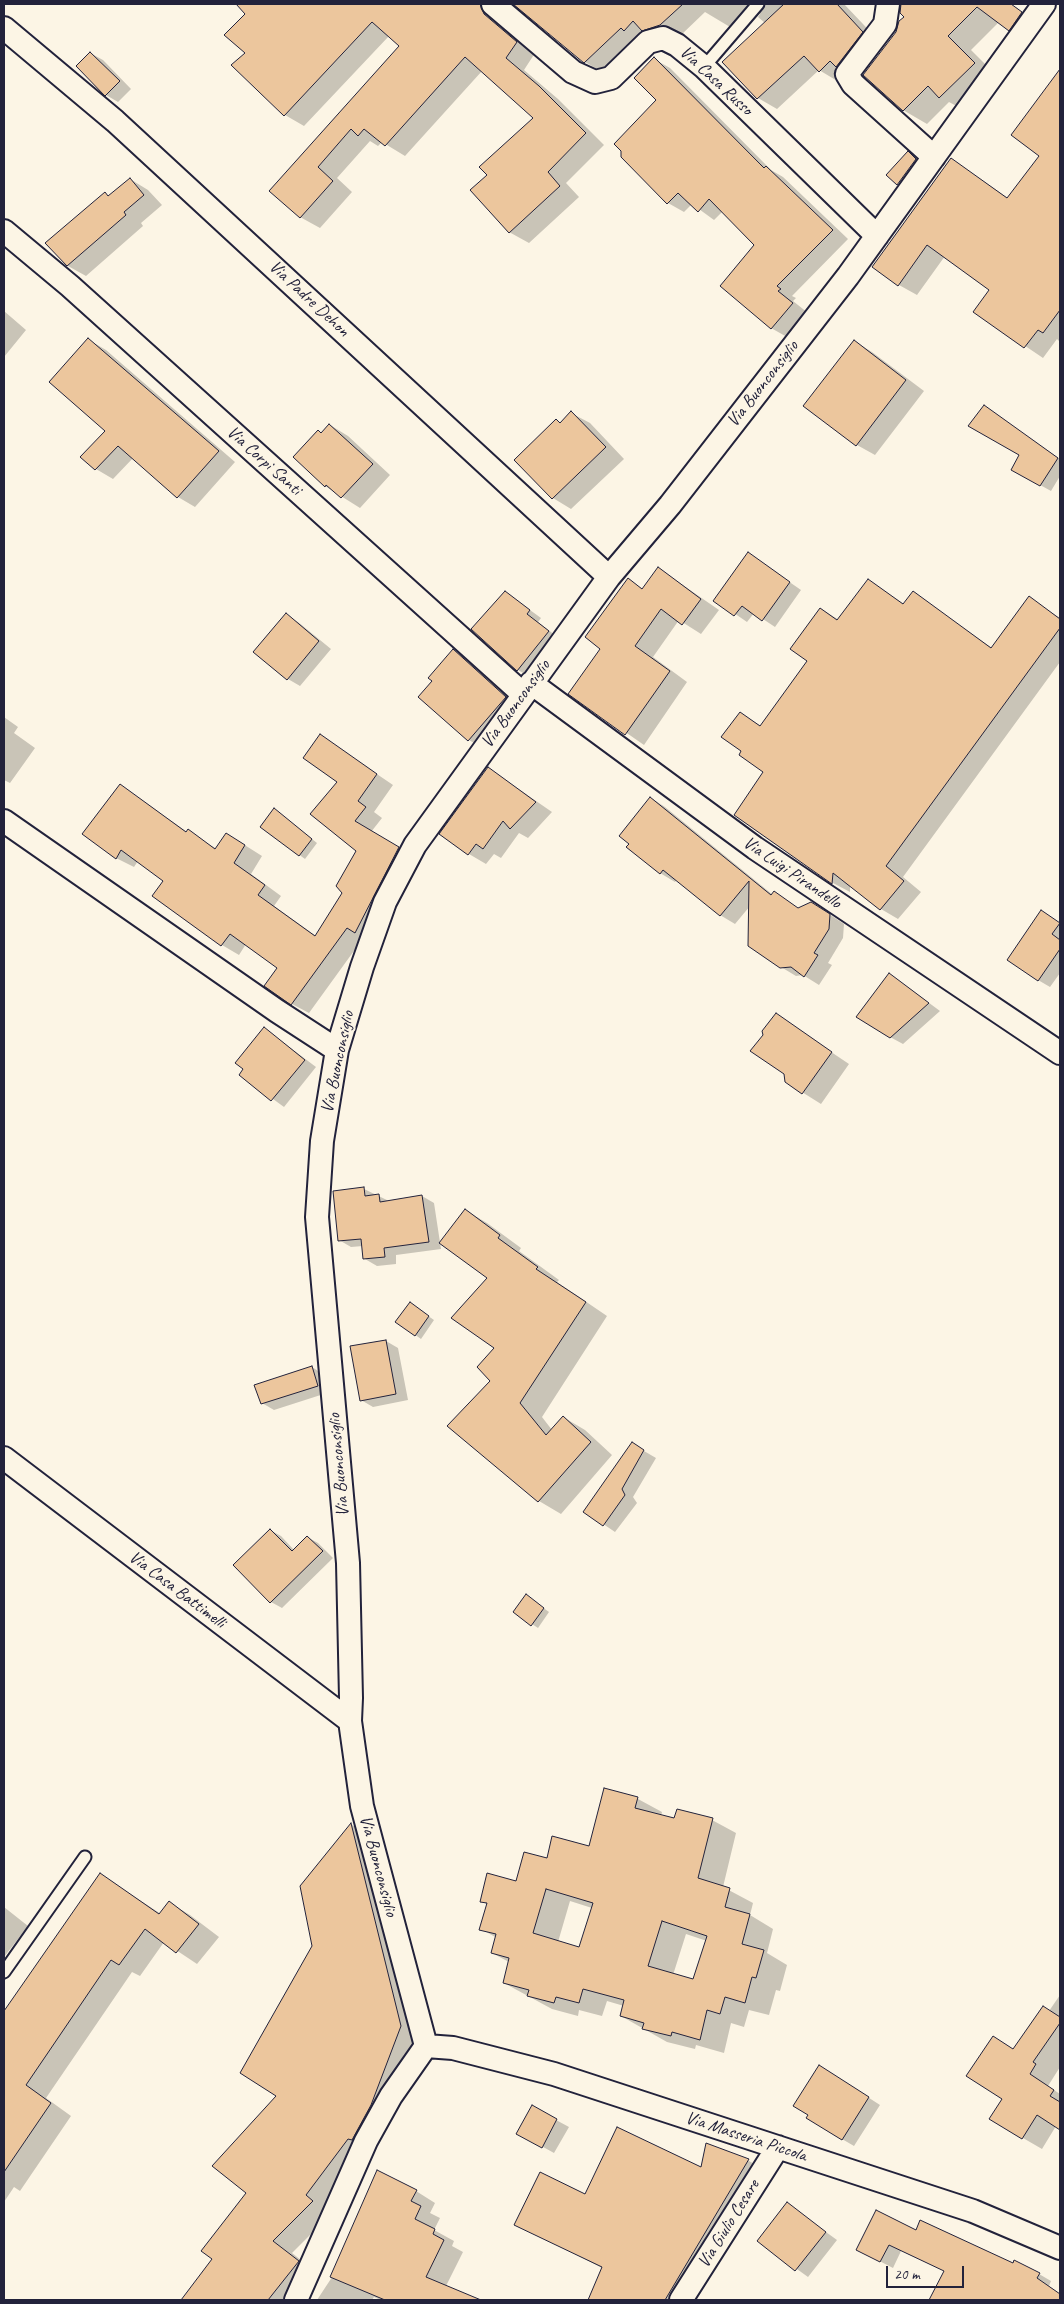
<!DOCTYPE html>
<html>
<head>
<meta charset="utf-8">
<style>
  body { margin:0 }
  #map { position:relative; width:1064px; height:2304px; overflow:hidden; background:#fcf5e5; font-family:Caveat,sans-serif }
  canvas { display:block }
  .frame { position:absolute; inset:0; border:5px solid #22223b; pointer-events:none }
  .scale { position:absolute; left:886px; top:2266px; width:78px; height:22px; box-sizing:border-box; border:2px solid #22223b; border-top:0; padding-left:6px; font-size:15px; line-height:18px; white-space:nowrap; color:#22223b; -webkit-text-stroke:4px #fcf5e5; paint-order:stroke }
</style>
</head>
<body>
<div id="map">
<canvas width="1064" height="2304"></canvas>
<div class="frame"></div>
<div class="scale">20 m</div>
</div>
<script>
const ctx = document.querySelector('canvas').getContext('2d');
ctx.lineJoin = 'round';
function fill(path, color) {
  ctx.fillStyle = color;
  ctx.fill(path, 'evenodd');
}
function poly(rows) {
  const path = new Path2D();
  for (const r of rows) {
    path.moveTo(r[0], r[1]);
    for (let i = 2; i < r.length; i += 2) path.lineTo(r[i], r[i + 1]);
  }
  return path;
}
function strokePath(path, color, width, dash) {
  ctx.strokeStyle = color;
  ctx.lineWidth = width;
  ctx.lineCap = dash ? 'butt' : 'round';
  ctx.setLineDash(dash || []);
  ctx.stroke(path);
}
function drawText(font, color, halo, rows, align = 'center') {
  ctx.font = font + ' Caveat,sans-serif';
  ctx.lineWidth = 4;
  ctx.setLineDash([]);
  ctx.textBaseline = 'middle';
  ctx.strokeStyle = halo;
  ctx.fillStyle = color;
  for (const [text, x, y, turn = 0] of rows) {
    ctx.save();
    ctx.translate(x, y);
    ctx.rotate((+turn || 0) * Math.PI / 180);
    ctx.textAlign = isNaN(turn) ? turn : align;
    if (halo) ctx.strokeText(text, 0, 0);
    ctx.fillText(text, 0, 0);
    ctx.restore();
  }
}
fill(poly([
  [238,4,507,4,535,53,524,70,558,99,604,145,566,183,579,197,529,243,509,232,488,176,534,118,482,71,405,156,382,142,378,146,370,141,337,178,352,192,320,228,300,217,271,191,400,46,389,36,304,126,285,115,247,53,247,14],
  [515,4,844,4,881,43,839,82,819,70,777,109,758,98,724,62,765,23,758,17,760,14,749,7,730,27,705,12,680,36,604,73,585,62],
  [907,4,1002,4,1007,8,1016,7,1027,16,1015,33,999,22,971,50,998,77,964,110,949,102,927,124,903,110,897,33,905,17,902,9],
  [90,53,103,60,131,89,118,102,106,95],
  [654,59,670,68,771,170,783,177,848,239,792,296,796,298,793,301,808,313,787,337,771,328,756,245,723,211,714,220,692,204,684,212,668,203,622,157,658,99],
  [1060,71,1060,342,1057,339,1043,358,975,312,991,290,945,256,917,295,899,285,951,159,1008,198,1041,156,1012,135],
  [908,153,920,159,910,191,888,175],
  [130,179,148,190,162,205,141,223,143,226,86,276,68,266,47,244,105,194,110,197],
  [4,311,26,330,4,357],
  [89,340,106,350,235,462,195,507,178,497,134,457,113,479,96,469,107,431],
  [854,341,872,352,924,391,875,455,857,445],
  [984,407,1060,459,1060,476,1051,491,1013,470,1021,455],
  [571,413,590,423,624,459,571,509,553,498,516,460,556,421,561,423],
  [330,425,348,436,390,475,360,508,325,486,322,434],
  [749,554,801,590,775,627,754,613,747,622,715,600],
  [658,568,719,610,701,634,679,620,653,657,687,682,644,745,569,693,602,648,628,580,643,589],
  [868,580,904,604,913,593,992,648,1029,598,1060,618,1060,662,903,877,921,892,898,919,881,909,850,885,850,892,833,883,736,815,765,772,743,751,740,713,761,726,809,661,821,609,839,620],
  [505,592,541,618,538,622,560,639,530,677,518,670,473,629],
  [286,615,298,622,331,649,300,686,288,679,255,652],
  [454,651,472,661,524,708,487,751,469,740,420,697,434,681],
  [4,717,18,727,14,733,35,748,10,783,4,780],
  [321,736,393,785,374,812,382,818,371,832,416,858,364,937,309,1013,292,1004,279,968,246,944,239,955,222,945,164,880,138,861,134,867,116,858,120,785,187,832,217,849,243,844,262,856,251,874,281,896,274,906,316,936,343,893,358,850,339,781],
  [488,768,552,812,528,838,519,833,501,858,494,854,486,864,469,854],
  [651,798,665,807,773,895,775,893,799,909,826,912,844,924,843,938,828,963,832,965,819,985,803,975,796,976,781,967,750,906,735,924,720,915,677,879,675,882,660,873],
  [275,810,317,843,305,859,261,827],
  [1053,919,1060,924,1060,973,1050,987,1038,980],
  [890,974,940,1011,903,1044,890,1037],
  [776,1015,849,1064,821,1104,786,1082,786,1073,765,1035],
  [264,1028,316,1067,284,1107,240,1075],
  [364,1189,389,1201,422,1196,434,1203,441,1249,396,1255,396,1264,377,1266,365,1259,363,1246,351,1247,339,1240],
  [465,1210,487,1223,521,1248,519,1251,559,1280,557,1282,607,1316,542,1417,552,1430,563,1417,585,1430,612,1455,561,1514,539,1501,449,1426,492,1381,495,1348,489,1278],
  [415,1307,434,1320,421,1339,397,1322],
  [386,1341,398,1348,408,1400,373,1407,361,1400],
  [312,1367,324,1375,330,1392,274,1410,262,1403],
  [632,1444,656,1458,633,1497,637,1503,615,1532,584,1511],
  [270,1530,281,1536,294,1550,307,1537,318,1543,333,1558,282,1608,271,1602],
  [527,1596,549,1612,538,1628,532,1624],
  [605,1790,638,1799,662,1812,661,1816,675,1820,712,1820,736,1833,723,1887,753,1903,750,1915,773,1929,767,1953,787,1965,780,1991,776,1990,769,2015,749,2010,744,2027,731,2023,724,2053,696,2045,695,2049,667,2042,621,2016,624,2006,607,2001,602,2016,579,2010,578,2016,552,2009,504,1983,509,1962,492,1953,497,1938,481,1929,488,1905,481,1901,517,1883,548,1860,590,1848],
  [570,1901,592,1908,580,1948,558,1942],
  [686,1934,707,1941,693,1980,673,1975],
  [352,1825,370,1836,420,2038,368,2149,325,2207,332,2213,292,2253,317,2273,296,2300,182,2300,214,2259,248,2193,278,2096,313,1947,301,1886],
  [101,1875,161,1914,170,1903,190,1915,219,1937,197,1964,164,1942,140,1976,132,1972,46,2098,71,2116,20,2191,14,2187,4,2202,4,2013],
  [4,1907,28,1926,4,1957],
  [1060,1995,1060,2067,1048,2086,1060,2094,1060,2129,1056,2126,1042,2149,1023,2138,1004,2099,1014,2050,1049,2011],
  [832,2074,880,2105,854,2146,842,2139],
  [532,2107,569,2127,554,2153,518,2133],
  [707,2145,749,2161,770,2173,695,2300,667,2300,641,2287,635,2300,590,2300,602,2268,516,2224,586,2196,702,2169],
  [416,2191,435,2203,430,2213,440,2218,434,2230,454,2241,452,2246,463,2252,446,2286,472,2300,381,2300,374,2297,372,2300,317,2300,384,2198],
  [787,2204,837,2240,808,2277,758,2241],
  [916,2232,1039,2274,1051,2281,1049,2286,1060,2294,1060,2300,931,2300,945,2271,901,2251,893,2268,858,2250]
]), '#0003');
const building = poly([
  [236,4,480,4,484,14,517,42,506,58,539,86,586,133,548,172,560,186,509,233,470,190,487,175,479,167,533,118,465,57,385,146,364,129,358,136,351,129,318,167,333,181,300,218,269,191,399,46,372,22,284,116,231,65,245,53,224,35,245,14,236,4],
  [513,4,683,4,660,25,642,31,633,21,624,31,621,28,584,63,513,4],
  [784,4,837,4,863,32,836,67,830,61,819,72,804,56,757,99,722,62,784,4],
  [901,4,1011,4,1022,12,1009,31,977,7,948,36,975,63,939,98,928,86,903,111,863,75,896,32,899,21,904,17,900,13,901,4],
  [90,52,120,81,105,96,76,66,90,52],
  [654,57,764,168,766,166,833,230,777,286,781,289,778,291,793,303,771,329,720,286,754,245,709,199,698,212,678,193,667,204,621,157,621,151,614,144,656,100,634,78,654,57],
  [1060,69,1060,310,1043,333,1038,330,1024,348,973,312,989,290,927,245,898,286,872,267,951,158,1007,198,1039,156,1011,135,1060,69],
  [908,151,916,159,897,185,886,175,908,151],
  [130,178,144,195,124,212,126,215,67,266,45,243,105,192,108,196,130,178],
  [88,338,219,451,177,498,118,446,95,470,80,457,105,431,49,382,88,338],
  [854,340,906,380,856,446,803,406,854,340],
  [984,405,1058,458,1040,486,1011,470,1019,455,968,426,984,405],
  [571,411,606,447,552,499,514,460,556,419,560,423,571,411],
  [329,424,373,464,341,498,326,485,325,487,293,457,318,430,321,433,329,424],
  [748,552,790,582,762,621,742,606,734,616,713,601,748,552],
  [658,567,701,599,682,625,661,609,635,646,670,671,625,735,568,694,600,649,585,637,628,578,642,589,658,567],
  [868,579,903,604,913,591,991,648,1029,596,1060,619,1060,628,886,866,904,881,880,910,833,873,832,884,734,815,763,772,739,755,741,751,721,737,740,712,760,726,807,661,790,649,820,608,837,620,868,579],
  [505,591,530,610,527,614,549,631,517,671,471,629,505,591],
  [286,613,319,641,287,680,253,652,286,613],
  [453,649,506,697,468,741,418,697,432,681,428,678,453,649],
  [320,734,377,774,358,801,366,807,355,821,399,847,355,933,347,928,291,1005,264,986,277,968,230,934,221,946,152,896,163,881,121,850,116,859,82,834,120,784,186,832,188,829,215,849,226,833,245,845,234,863,265,885,258,895,315,936,342,893,336,886,356,851,310,814,337,782,303,758,320,734],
  [488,767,536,802,510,829,503,821,483,849,476,844,468,855,439,834,488,767],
  [650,797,771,895,774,891,798,908,811,902,830,914,829,929,814,953,818,955,804,977,791,967,780,968,748,946,749,881,720,916,663,870,660,874,626,847,629,844,619,836,650,797],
  [274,808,312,839,299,856,260,827,274,808],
  [1041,910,1060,923,1052,934,1060,940,1060,949,1038,981,1007,960,1041,910],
  [889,973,929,1003,890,1038,856,1017,889,973],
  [776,1013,832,1052,802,1094,785,1082,784,1074,750,1051,763,1035,762,1031,776,1013],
  [264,1027,305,1060,271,1101,239,1075,243,1069,235,1063,264,1027],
  [364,1187,365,1196,379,1194,380,1202,422,1195,429,1242,384,1248,385,1257,363,1259,361,1239,338,1241,333,1191,364,1187],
  [465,1209,500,1235,498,1238,538,1267,536,1269,586,1302,520,1403,546,1435,563,1416,591,1442,538,1502,447,1426,490,1381,477,1367,494,1348,451,1318,487,1278,439,1243,465,1209],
  [410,1302,429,1316,415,1336,395,1322,410,1302],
  [386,1340,396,1394,360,1401,350,1346,386,1340],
  [312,1366,318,1386,261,1404,254,1385,312,1366],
  [632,1442,644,1450,622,1489,625,1495,603,1526,583,1512,632,1442],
  [270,1529,292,1551,307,1536,323,1551,270,1603,233,1565,270,1529],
  [526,1594,544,1608,531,1626,513,1612,526,1594],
  [604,1788,638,1797,635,1808,674,1818,677,1809,713,1818,698,1878,730,1888,725,1907,750,1914,742,1944,764,1950,756,1978,752,1977,745,2003,725,1997,720,2014,707,2010,700,2040,672,2032,671,2036,642,2029,644,2023,620,2016,624,2000,583,1989,579,2003,556,1997,554,2003,527,1996,529,1990,503,1983,509,1958,491,1953,496,1934,479,1930,487,1903,480,1902,487,1873,516,1881,524,1852,547,1858,552,1836,589,1846,604,1788],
  [546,1889,593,1903,579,1947,533,1933,546,1889],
  [662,1921,707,1936,693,1979,648,1966,662,1921],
  [351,1823,401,2026,371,2105,352,2140,348,2139,306,2195,313,2201,273,2241,299,2261,268,2300,181,2300,212,2259,201,2251,246,2193,212,2166,276,2096,240,2073,312,1946,300,1886,351,1823],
  [100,1873,159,1914,169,1901,199,1924,176,1953,145,1929,119,1965,111,1960,26,2085,51,2103,4,2172,4,2011,100,1873],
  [1043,2006,1060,2017,1060,2023,1033,2062,1036,2064,1030,2074,1054,2090,1050,2096,1060,2102,1060,2130,1037,2115,1022,2139,989,2119,1002,2099,966,2076,993,2036,1013,2049,1043,2006],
  [819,2065,869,2097,842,2140,806,2118,808,2115,793,2106,819,2065],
  [532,2105,557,2119,542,2148,516,2134,532,2105],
  [617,2127,701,2167,706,2143,749,2159,665,2300,588,2300,602,2267,514,2225,540,2172,585,2194,617,2127],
  [377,2170,417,2190,411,2201,421,2206,415,2219,435,2229,433,2234,444,2240,426,2277,481,2300,385,2300,330,2277,377,2170],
  [787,2202,826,2232,795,2271,757,2241,787,2202],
  [876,2210,916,2230,920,2220,1013,2263,1014,2260,1040,2273,1037,2278,1060,2294,1060,2300,929,2300,944,2271,889,2245,880,2262,856,2250,876,2210]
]);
fill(building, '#ecc69d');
strokePath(building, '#22223b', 1);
const lane = poly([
  [704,67,758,4],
  [4,1972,85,1857]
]);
const street = poly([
  [493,4,573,72,595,82,611,78,648,42,663,38,677,45,704,67,877,236],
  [888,4,885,24,847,74,853,84,934,157],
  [4,28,115,121,609,577],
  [4,231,70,286,523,694],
  [531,683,755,848,1060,1053],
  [4,821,277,1011,337,1050],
  [4,1458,350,1721],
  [426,2046,362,1806,350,1721,351,1698,348,1563,317,1217,322,1141,337,1050,362,967,385,902,415,845,609,577,670,505,848,276,1044,4],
  [426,2046,453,2048,554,2074,973,2211,1060,2248],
  [296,2300,366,2141,391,2096,426,2046],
  [681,2300,778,2147]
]);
strokePath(lane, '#22223b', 15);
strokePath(street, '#22223b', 26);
strokePath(lane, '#fcf5e5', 11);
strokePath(street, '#fcf5e5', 22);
drawText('18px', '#22223b', '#fcf5e5', [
  ["Via Casa Russo",716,81,43],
  ["Via Padre Dehon",309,299,43],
  ["Via Buonconsiglio",763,384,-52],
  ["Via Corpi Santi",264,461,42],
  ["Via Buonconsiglio",516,704,-54],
  ["Via Luigi Pirandello",792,873,34],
  ["Via Buonconsiglio",338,1062,-78],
  ["Via Buonconsiglio",339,1465,-95],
  ["Via Casa Battimelli",177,1590,37],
  ["Via Buonconsiglio",378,1866,75],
  ["Via Masseria Piccola",746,2137,18],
  ["Via Giulio Cesare",729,2224,-58]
]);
</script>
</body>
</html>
